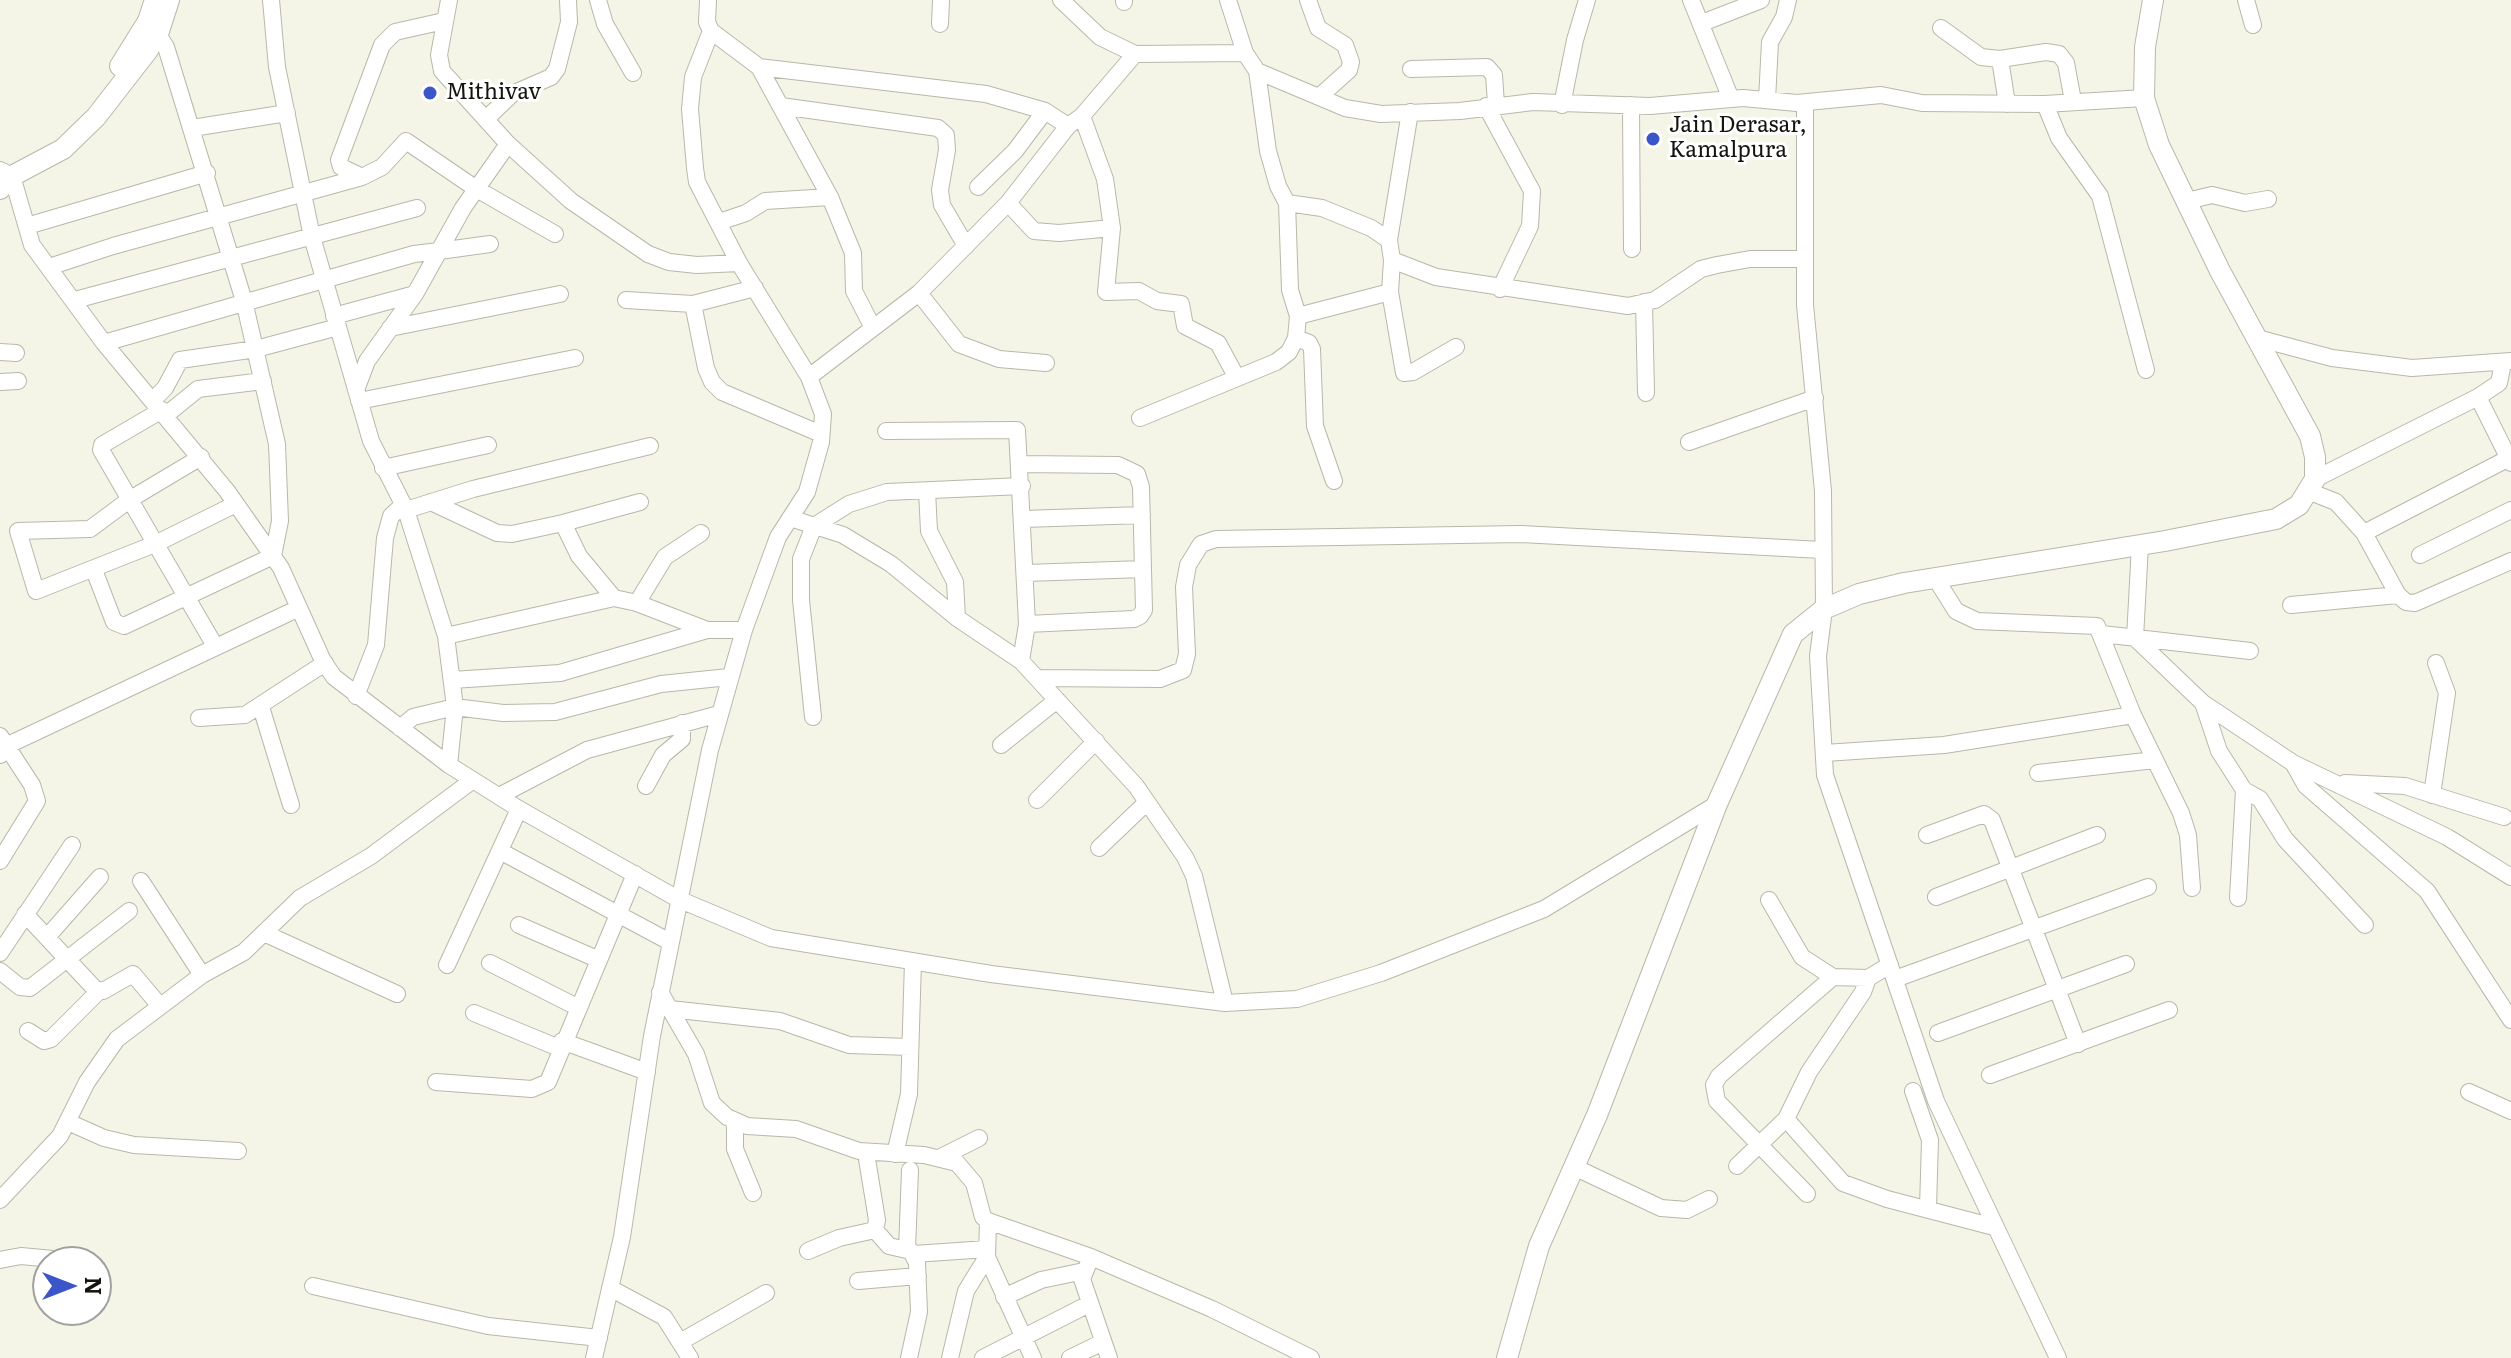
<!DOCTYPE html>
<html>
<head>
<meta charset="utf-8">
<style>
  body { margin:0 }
  #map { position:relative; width:2511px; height:1358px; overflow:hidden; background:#f5f5e7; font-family:Literata,serif }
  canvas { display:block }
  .north { position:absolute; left:32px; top:1246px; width:80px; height:80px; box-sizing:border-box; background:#fff; border:2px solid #a1a19f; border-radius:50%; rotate:90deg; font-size:22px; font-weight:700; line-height:32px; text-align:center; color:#141410 }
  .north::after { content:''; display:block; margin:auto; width:28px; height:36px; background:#3c55c8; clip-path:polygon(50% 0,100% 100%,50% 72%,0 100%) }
</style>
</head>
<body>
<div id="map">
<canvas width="2511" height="1358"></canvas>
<div class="north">N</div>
</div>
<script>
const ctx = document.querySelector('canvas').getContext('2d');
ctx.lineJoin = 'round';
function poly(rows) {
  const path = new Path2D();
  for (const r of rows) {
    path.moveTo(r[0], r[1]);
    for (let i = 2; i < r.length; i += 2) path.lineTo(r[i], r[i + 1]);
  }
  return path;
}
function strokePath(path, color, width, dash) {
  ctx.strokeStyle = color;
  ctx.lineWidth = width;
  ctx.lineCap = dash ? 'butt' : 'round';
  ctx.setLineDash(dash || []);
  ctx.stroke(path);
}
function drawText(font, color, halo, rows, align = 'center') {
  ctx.font = font + ' Literata,serif';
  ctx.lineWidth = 6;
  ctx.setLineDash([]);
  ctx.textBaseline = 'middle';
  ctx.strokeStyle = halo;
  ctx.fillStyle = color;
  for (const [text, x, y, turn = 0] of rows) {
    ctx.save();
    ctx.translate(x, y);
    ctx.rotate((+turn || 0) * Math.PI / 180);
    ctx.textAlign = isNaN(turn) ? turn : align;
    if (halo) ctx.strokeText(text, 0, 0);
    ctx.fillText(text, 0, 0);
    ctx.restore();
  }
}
const minor = poly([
  [271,0,277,67,312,237,371,441,406,510,446,636,455,707,449,765],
  [449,0,439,55,442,71,508,144,571,201,648,254,669,262,697,265,739,263,809,377],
  [598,0,605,24,633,73],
  [708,0,707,22,711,31,759,67,830,197,853,253,854,291,872,326],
  [1061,0,1100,37,1135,54,1245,53],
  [1228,0,1245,53,1257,71,1345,108,1381,114,1460,111,1533,102,1650,106,1743,98,1797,103,1881,95,1922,103,2045,104,2144,98],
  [1308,0,1318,28,1345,45,1351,62,1349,70,1319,97],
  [1691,0,1731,99],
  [2246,0,2253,25],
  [1124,2,1124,0],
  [1702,23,1761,0],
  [940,24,941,0],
  [1941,28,1981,57,2000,59,2046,52,2059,54,2066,63,2073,101],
  [711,31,693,77,690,109,695,168,697,182,739,263],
  [2000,59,2007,104],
  [759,67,986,94,1045,111,1068,126],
  [1411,69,1487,67,1494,75,1496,104],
  [1257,71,1268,151,1278,186,1287,203,1322,208,1371,228,1389,240,1392,260,1436,277,1628,306,1655,300,1701,269,1717,265,1750,259,1805,259],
  [1767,100,1770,42,1784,17,1788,0],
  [1805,103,1805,305,1823,491,1824,609,1818,656,1825,775,1936,1101,2058,1358],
  [2045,104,2059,138,2100,196,2146,370],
  [1562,105,1575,40,1587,0],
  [1631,105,1632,249],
  [781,106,938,128,946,135,947,150,940,190,942,205,966,246],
  [1486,106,1532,191,1530,226,1500,289],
  [1082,116,1105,179,1112,228,1106,292,1139,291,1157,301,1181,304,1185,326,1218,343,1237,378],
  [486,119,512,94,551,77,557,69,569,22,568,0],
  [192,128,287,113],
  [0,170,12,176,32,245,104,343,227,491,281,568,323,661,334,677,449,765,519,809,678,899,771,938,991,974,1225,1003,1297,999,1381,973,1544,909,1717,804],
  [362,177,341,167,339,160,382,45,395,32,444,21],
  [978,187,1015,151,1045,111],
  [2187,201,2212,195,2245,203,2268,199],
  [1008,203,1034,231,1059,233,1112,228],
  [719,222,746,213,765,201,830,197],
  [27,226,207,173],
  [1389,240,1410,112],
  [490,244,439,251,463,208,508,144],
  [1392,260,1390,292,1404,373,1413,372,1456,347],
  [49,267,113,246,362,177,382,167,406,141,475,188,555,234],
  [919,293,959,344,999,359,1046,363],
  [75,300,417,208],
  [626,300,693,304,755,288],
  [1644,302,1646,393],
  [693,304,706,368,712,382,722,392,821,434],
  [334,316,415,294],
  [1298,316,1390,292],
  [390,328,560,294],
  [1296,338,1309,343,1312,349,1315,426,1334,481],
  [2257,338,2332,358,2412,368,2511,361],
  [104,343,414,254,439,251,415,294,367,361,356,390],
  [0,352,16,353],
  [2503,363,2499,383,2478,397,2511,463],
  [0,382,18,381],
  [153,400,165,388,180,360,256,349,338,327],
  [359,401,575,358],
  [162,410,102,445,101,450,215,646],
  [166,415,198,389,263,381],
  [1140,418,1276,362,1289,352,1296,338,1298,316,1290,290,1287,203],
  [886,431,1017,430,1027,624,1021,661,1136,786,1185,857,1194,876,1225,1003],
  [1689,442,1815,398],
  [201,457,129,500,90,529,18,531,36,591,155,544,236,504],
  [1021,464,1118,465,1137,474,1141,487,1144,610,1140,616,1134,619,1027,624],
  [383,468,488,445],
  [2315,479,2478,397],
  [927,491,929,531,955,582,957,618],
  [2308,491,2336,502,2364,533,2511,457],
  [431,502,497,533,512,534,563,523,579,556,614,598,637,603,707,630,744,630],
  [406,510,473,489,650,446],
  [790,518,843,535,891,564,957,618,1021,661],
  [1024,519,1142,515],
  [563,523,640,502],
  [2364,533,2398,595,2406,602,2415,603,2511,561],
  [2140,545,2135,638,2203,703,2293,763,2447,837,2511,877],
  [2420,555,2511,510],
  [94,570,114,622,124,626,273,556,280,521,277,444,244,301,166,47,152,25],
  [1026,573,1143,569],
  [1936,579,1956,611,1977,621,2097,626,2133,715,2181,813,2188,835,2192,888],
  [637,603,665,557,701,533],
  [2291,605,2398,595],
  [2102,634,2250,651],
  [446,636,614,598],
  [1038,678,1160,679,1183,670,1187,654,1184,587,1188,565,1201,544,1216,539,1521,534,1822,550],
  [452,680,560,673,707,630],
  [356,696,376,645,385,538,391,516,403,505],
  [2203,703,2219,751,2244,790,2238,898],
  [261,707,291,805],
  [813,717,801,600,801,559,814,526,849,504,887,492,1022,486],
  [199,718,245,715,325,663],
  [400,728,413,717,455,707,503,713,555,712,661,684,729,677],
  [0,736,32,785,37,801,0,861],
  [1001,745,1057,700],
  [1825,753,1944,745,2133,715],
  [0,755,6,746,299,608],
  [2293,763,2306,786,2427,891,2511,1020],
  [2038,773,2155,760],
  [2345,783,2405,786,2504,817],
  [646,786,663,755,682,739,682,723],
  [2244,790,2260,799,2285,839,2365,925],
  [2432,795,2447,693,2436,663],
  [499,796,587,750,719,714],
  [1037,800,1096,741],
  [1927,835,1984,814,1992,820,2078,1044],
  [1099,848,1147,802],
  [500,851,670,942],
  [141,881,202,975],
  [1936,897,2097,835],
  [1769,900,1802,957,1833,977,1868,978],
  [25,914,95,989,103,991,133,974,160,1006],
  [519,925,597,959],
  [264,933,397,994],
  [48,936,100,877],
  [0,953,72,845],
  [490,963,577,1007],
  [447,965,519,809],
  [0,971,20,987,30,988,129,911],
  [1895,979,2148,887],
  [660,992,696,1054,712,1103,727,1117,747,1126,796,1129,859,1151,924,1155,957,1163,974,1183,983,1217,988,1221,1091,1257,1212,1309,1311,1358],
  [670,1009,780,1021,849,1045,910,1047],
  [474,1013,559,1048],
  [28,1031,44,1041,51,1039,99,991],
  [1938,1033,2126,964],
  [562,1041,647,1072],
  [1990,1075,2169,1010],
  [436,1082,532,1089,548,1082,635,874],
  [1913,1091,1930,1140,1928,1208],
  [2469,1092,2511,1111],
  [1786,1119,1809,1072,1863,992,1868,978,1890,965],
  [68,1122,104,1138,134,1145,238,1151],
  [735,1122,735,1149,753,1193],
  [895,1154,909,1094,913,961],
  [941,1157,979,1138],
  [1737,1166,1786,1119,1843,1183,1887,1199,1994,1227],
  [1574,1167,1661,1208,1687,1210,1709,1199],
  [1807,1194,1717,1101,1714,1085,1719,1076,1833,977],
  [0,1200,60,1136,87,1082,117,1039,202,975,244,952,300,898,371,856,473,780],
  [988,1221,987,1257,1033,1358],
  [875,1230,889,1246,911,1251,917,1263,919,1312,909,1358],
  [907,1250,910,1170],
  [808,1251,839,1238,875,1230,877,1220,866,1153],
  [914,1254,987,1249],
  [1091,1257,1082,1279,1109,1358],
  [0,1260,21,1256,63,1260],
  [858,1281,918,1276],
  [313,1286,488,1326,599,1338],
  [610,1288,664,1317,690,1358],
  [1004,1297,1041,1280,1084,1271],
  [680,1342,766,1293],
  [594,1358,622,1237,652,1036,710,750,744,630,778,537,807,492,821,442,823,414,809,377,919,293,1008,203,1068,126,1082,116,1135,54],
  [950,1358,966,1291,987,1257],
  [983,1358,1089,1304],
  [1070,1358,1103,1342]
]);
const major = poly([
  [120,66,148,21,155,0],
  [0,189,12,176,63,149,96,117,148,50,159,31,169,0],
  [1507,1358,1539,1246,1597,1115,1717,804,1793,634,1824,609,1859,594,1904,583,2165,541,2276,519,2299,505,2315,479,2315,457,2310,436,2220,271,2159,145,2144,98,2145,47,2153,0]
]);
strokePath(minor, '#b8b8aa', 18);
strokePath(major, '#b8b8aa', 22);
strokePath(minor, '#fff', 16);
strokePath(major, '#fff', 20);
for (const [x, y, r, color] of [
  [430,93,8,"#3c55c8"],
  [1653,139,8,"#3c55c8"]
]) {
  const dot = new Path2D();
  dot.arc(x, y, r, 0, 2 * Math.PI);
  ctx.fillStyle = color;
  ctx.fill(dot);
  strokePath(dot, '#fff', 3);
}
drawText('22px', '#141410', '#fff', [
  ["Mithivav",446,93],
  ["Jain Derasar,",1669,126],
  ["Kamalpura",1669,151]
], 'left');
</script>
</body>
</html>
